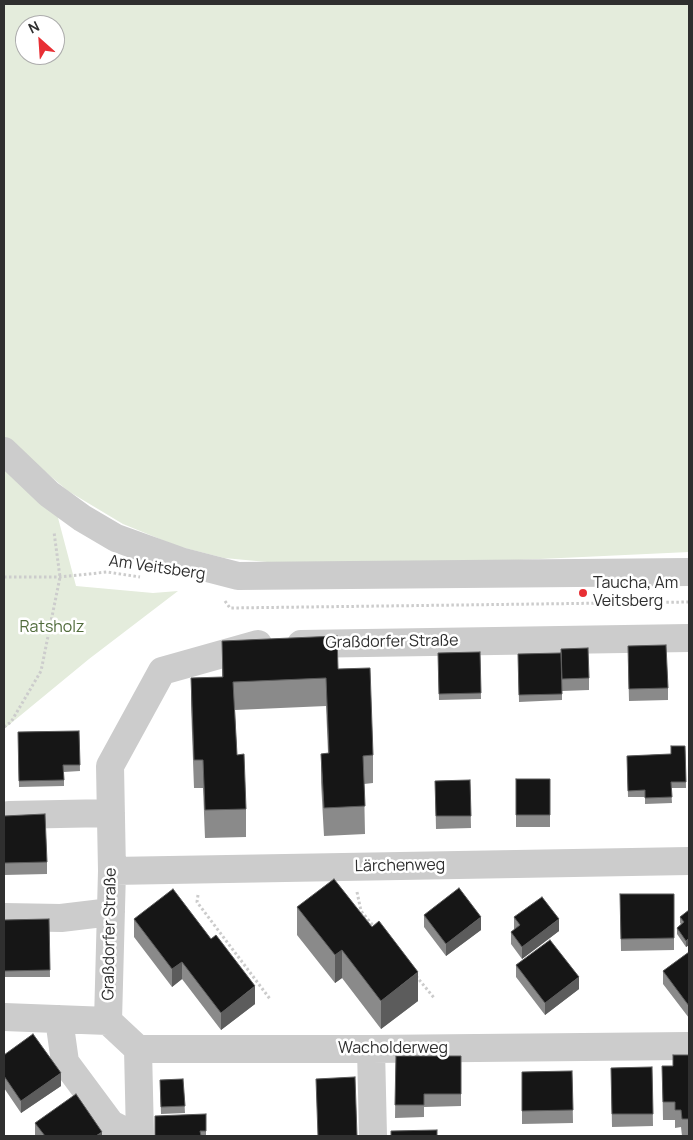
<!DOCTYPE html>
<html>
<head>
<meta charset="utf-8">
<style>
  body { margin:0 }
  #map { position:relative; width:693px; height:1140px; overflow:hidden; background:#fff; font-family:Manrope,sans-serif }
  canvas { display:block }
  .frame { position:absolute; inset:0; border:5px solid #2f2f2f; pointer-events:none }
  .north { position:absolute; left:15px; top:15px; width:50px; height:50px; box-sizing:border-box; background:#fff; border:1px solid #acacac; border-radius:50%; rotate:334deg; font-size:14px; font-weight:700; line-height:20px; text-align:center; color:#2f2f2f }
  .north::after { content:''; display:block; margin:auto; width:18px; height:22px; background:#e82f34; clip-path:polygon(50% 0,100% 100%,50% 72%,0 100%) }
</style>
</head>
<body>
<div id="map">
<canvas width="693" height="1140"></canvas>
<div class="frame"></div>
<div class="north">N</div>
</div>
<script>
const ctx = document.querySelector('canvas').getContext('2d');
ctx.lineJoin = 'round';
function fill(path, color) {
  ctx.fillStyle = color;
  ctx.fill(path, 'evenodd');
}
function poly(rows) {
  const path = new Path2D();
  for (const r of rows) {
    path.moveTo(r[0], r[1]);
    for (let i = 2; i < r.length; i += 2) path.lineTo(r[i], r[i + 1]);
  }
  return path;
}
function strokePath(path, color, width, dash) {
  ctx.strokeStyle = color;
  ctx.lineWidth = width;
  ctx.lineCap = dash ? 'butt' : 'round';
  ctx.setLineDash(dash || []);
  ctx.stroke(path);
}
function drawText(font, color, halo, rows, align = 'center') {
  ctx.font = font + ' Manrope,sans-serif';
  ctx.lineWidth = 5;
  ctx.setLineDash([]);
  ctx.textBaseline = 'middle';
  ctx.strokeStyle = halo;
  ctx.fillStyle = color;
  for (const [text, x, y, turn = 0] of rows) {
    ctx.save();
    ctx.translate(x, y);
    ctx.rotate((+turn || 0) * Math.PI / 180);
    ctx.textAlign = isNaN(turn) ? turn : align;
    if (halo) ctx.strokeText(text, 0, 0);
    ctx.fillText(text, 0, 0);
    ctx.restore();
  }
}
fill(poly([
  [4,4,689,4,689,552,497,561,278,563,224,558,177,546,123,524,68,491,4,437],
  [25,25,55,25,55,55,25,55],
  [4,467,57,514,76,586,153,593,178,591,89,659,4,729]
]), '#e4ecdc');
strokePath(poly([
  [4,577,60,577,107,572,140,577],
  [225,601,230,608,689,602],
  [4,727,11,722,41,671,60,577,54,532],
  [357,892,361,911,375,928],
  [198,895,197,902,270,999],
  [416,976,435,999]
]), '#ccc', 3, [2.5, 2.5]);
strokePath(poly([
  [4,451,49,494,82,518,116,538,180,561,238,576,689,572],
  [301,644,689,638],
  [9,815,111,813],
  [112,871,689,861],
  [4,917,61,918,111,912],
  [4,1017,108,1021],
  [59,1019,65,1062,111,1124,134,1136],
  [108,1021,112,871,110,766,162,671,258,644],
  [108,1021,138,1049,371,1049,689,1046],
  [138,1049,140,1136],
  [371,1049,373,1136]
]), '#ccc', 28);
fill(poly([
  [222,641,338,669,373,755,373,783,364,784,365,834,324,836,321,782,321,754,328,753,326,706,235,710,237,755,246,809,246,837,205,838,203,788,194,788,191,706,191,678,222,677],
  [480,652,481,699,439,700,438,653],
  [518,654,589,678,589,690,562,691,562,700,519,702],
  [628,658,668,688,668,700,629,701],
  [79,731,80,771,64,772,64,786,19,787,18,732],
  [685,746,686,788,671,788,672,803,645,804,645,797,628,797,627,756,671,754],
  [516,779,550,779,550,827,516,827],
  [470,780,471,828,436,829,435,781],
  [4,816,47,862,47,874,4,875],
  [620,894,674,894,674,950,621,951],
  [297,907,418,1001,381,1029,342,978,335,983,297,935],
  [689,910,689,945,686,947,677,934,677,928,681,924,680,923,680,917],
  [424,915,481,930,446,956,424,927],
  [514,917,559,931,522,959,511,944,511,932,514,930],
  [49,919,50,977,4,977,4,920],
  [134,919,255,1004,221,1030,182,979,172,987,134,937],
  [689,952,689,1018,663,984,663,971],
  [516,965,579,989,545,1015,516,977],
  [4,1055,61,1086,21,1113,4,1088],
  [689,1055,689,1136,682,1136,681,1127,675,1128,675,1120,663,1120,662,1066,673,1066],
  [396,1056,461,1056,461,1106,424,1107,424,1117,395,1118],
  [652,1067,653,1126,612,1127,611,1068],
  [572,1071,573,1123,522,1124,522,1072],
  [183,1079,185,1113,161,1114,160,1080],
  [206,1114,206,1136,155,1136],
  [35,1123,102,1136,36,1136,35,1135]
]), '#8a8a8a');
fill(poly([
  [481,917,481,930,446,956,446,944],
  [559,919,559,931,522,959,522,947],
  [689,938,689,945,686,947,686,941],
  [342,950,342,978,335,983,335,955],
  [182,962,182,979,172,987,172,969],
  [418,972,418,1001,381,1029,381,1001],
  [579,977,579,989,545,1015,545,1003],
  [255,986,255,1004,221,1030,221,1013],
  [61,1073,61,1086,21,1113,21,1101],
  [102,1132,102,1136,96,1136]
]), '#5c5c5c');
const building = poly([
  [337,636,338,669,370,668,373,755,363,756,365,806,324,808,321,754,329,753,326,678,233,682,237,755,244,754,246,809,205,810,203,760,194,760,191,678,223,677,222,641,337,636],
  [666,645,668,688,629,689,628,646,666,645],
  [588,648,589,678,562,679,561,649,588,648],
  [480,652,481,693,439,694,438,653,480,652],
  [561,653,562,694,519,695,518,654,561,653],
  [79,731,80,765,63,765,64,780,19,781,18,732,79,731],
  [671,746,685,746,686,782,671,782,672,797,645,798,645,790,628,791,627,756,671,754,671,746],
  [516,779,550,779,550,815,516,815,516,779],
  [470,780,471,816,436,816,435,781,470,780],
  [45,814,47,862,4,863,4,816,45,814],
  [334,879,372,927,379,921,418,972,381,1001,342,950,335,955,297,907,334,879],
  [459,888,481,917,446,944,424,915,459,888],
  [173,889,211,939,216,935,255,986,221,1013,182,962,172,969,134,919,173,889],
  [620,894,674,894,674,938,621,939,620,894],
  [542,897,559,919,522,947,511,932,520,925,514,917,542,897],
  [689,910,689,938,686,941,677,928,684,922,680,917,689,910],
  [49,919,50,970,4,971,4,920,49,919],
  [550,940,579,977,545,1003,516,965,550,940],
  [689,952,689,1006,663,971,689,952],
  [33,1034,61,1073,21,1101,4,1076,4,1055,33,1034],
  [673,1055,689,1055,689,1119,682,1119,681,1110,675,1110,675,1102,663,1102,662,1066,673,1066,673,1055],
  [396,1056,461,1056,461,1094,424,1094,424,1105,395,1105,396,1056],
  [652,1067,653,1114,612,1114,611,1068,652,1067],
  [572,1071,573,1110,522,1111,522,1072,572,1071],
  [355,1077,357,1136,318,1136,316,1079,355,1077],
  [183,1079,185,1106,161,1107,160,1080,183,1079],
  [76,1094,102,1132,96,1136,45,1136,35,1123,76,1094],
  [206,1114,206,1131,200,1131,201,1136,155,1136,155,1116,206,1114],
  [437,1130,437,1136,391,1136,391,1131,437,1130]
]);
fill(building, '#161616');
strokePath(building, '#5c5c5c', 1);
for (const [x, y, r, color] of [
  [583,593,5,"#e82f34"]
]) {
  const dot = new Path2D();
  dot.arc(x, y, r, 0, 2 * Math.PI);
  ctx.fillStyle = color;
  ctx.fill(dot);
  strokePath(dot, '#fff', 2);
}
drawText('16px', '#2f2f2f', '#fff', [
  ["Am Veitsberg",157,568,8],
  ["Graßdorfer Straße",392,642,-1],
  ["Lärchenweg",400,866,-1],
  ["Graßdorfer Straße",110,934,-89],
  ["Wacholderweg",393,1049]
]);
drawText('16px', '#2f2f2f', '#fff', [
  ["Taucha, Am",593,584],
  ["Veitsberg",593,602]
], 'left');
drawText('16px', '#506b3b', '#fff', [
  ["Ratsholz",52,628]
]);
</script>
</body>
</html>
